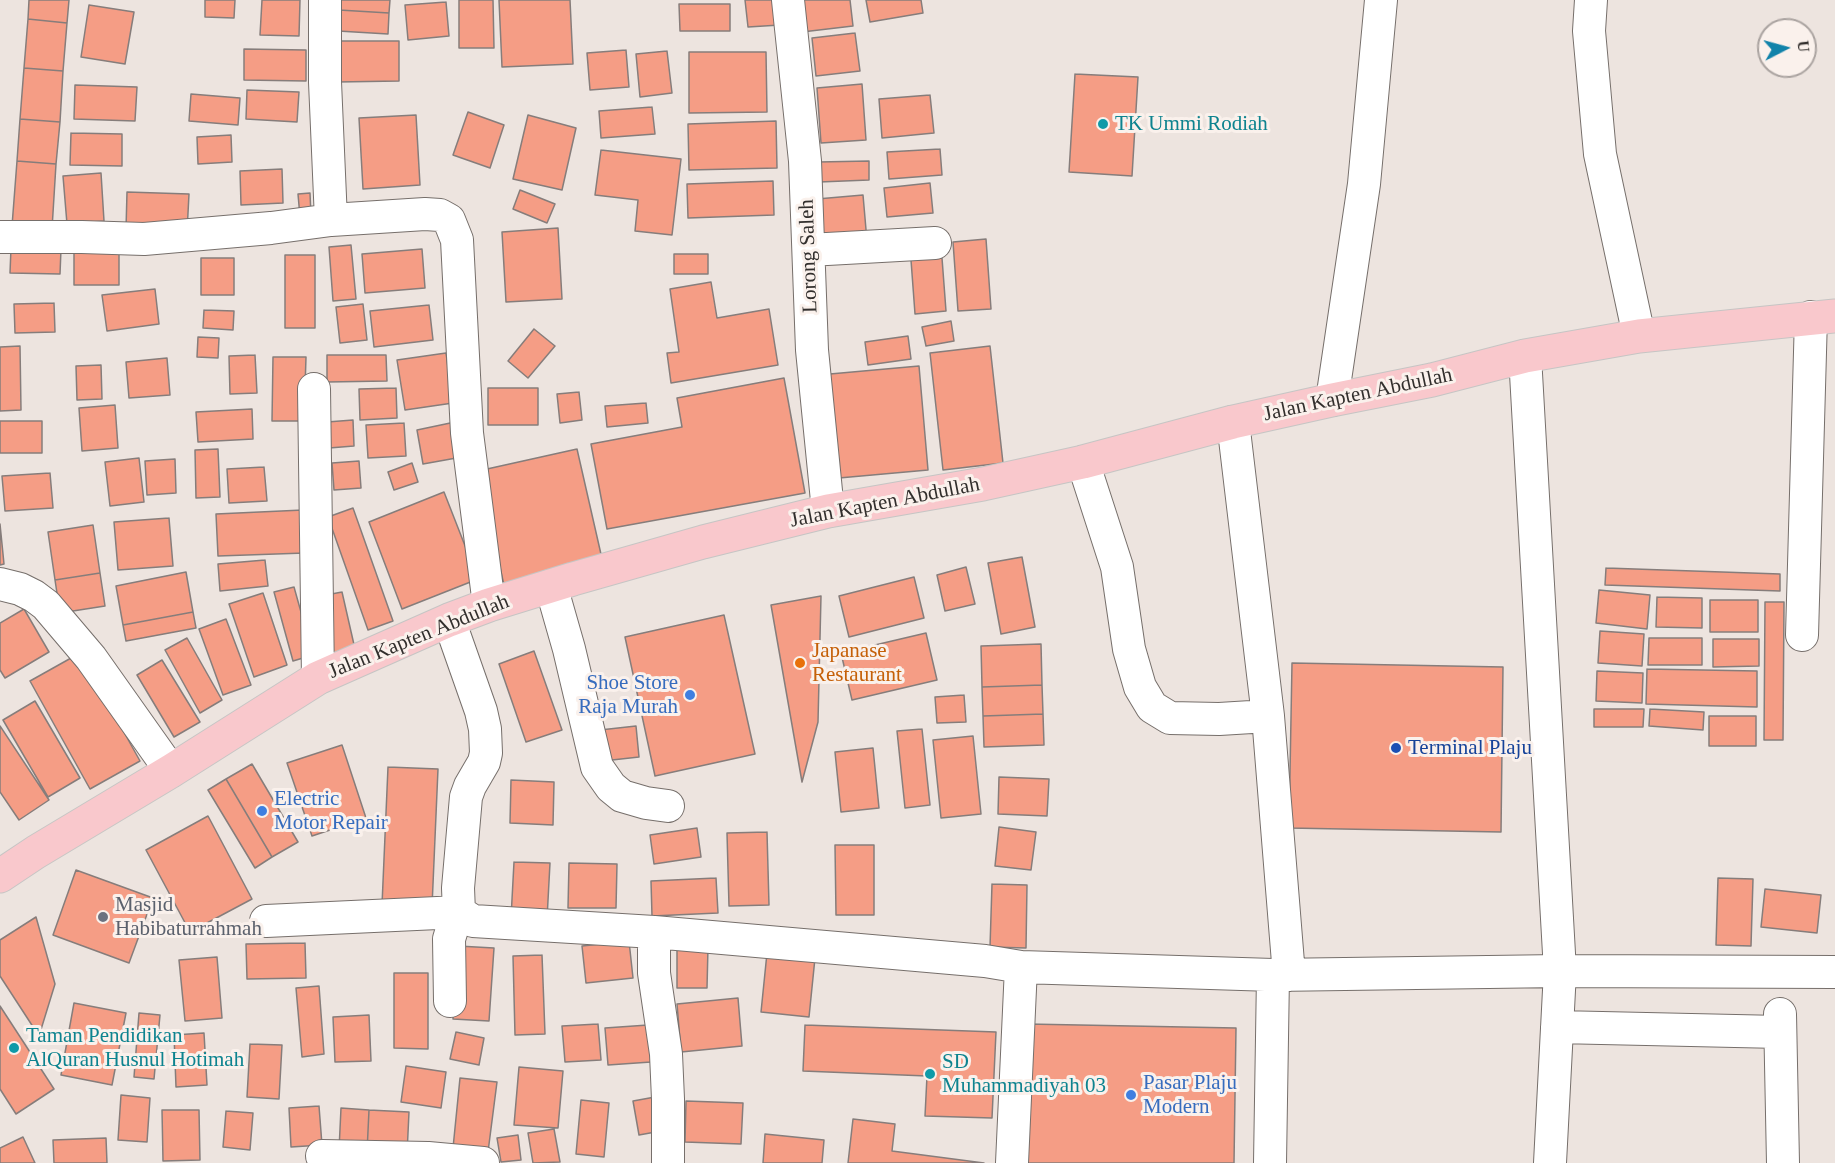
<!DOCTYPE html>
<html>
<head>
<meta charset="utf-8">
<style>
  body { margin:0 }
  #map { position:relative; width:1835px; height:1163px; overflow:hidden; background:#ede4df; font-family:Georgia,serif }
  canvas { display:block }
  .north { position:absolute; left:1757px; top:18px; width:60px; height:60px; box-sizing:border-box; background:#faf1ec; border:2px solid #aaa3a0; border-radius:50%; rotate:84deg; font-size:16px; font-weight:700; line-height:24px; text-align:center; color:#322f2d }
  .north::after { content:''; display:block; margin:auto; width:21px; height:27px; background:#1183aa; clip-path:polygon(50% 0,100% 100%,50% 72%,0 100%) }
</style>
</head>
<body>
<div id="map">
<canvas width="1835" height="1163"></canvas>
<div class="north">U</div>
</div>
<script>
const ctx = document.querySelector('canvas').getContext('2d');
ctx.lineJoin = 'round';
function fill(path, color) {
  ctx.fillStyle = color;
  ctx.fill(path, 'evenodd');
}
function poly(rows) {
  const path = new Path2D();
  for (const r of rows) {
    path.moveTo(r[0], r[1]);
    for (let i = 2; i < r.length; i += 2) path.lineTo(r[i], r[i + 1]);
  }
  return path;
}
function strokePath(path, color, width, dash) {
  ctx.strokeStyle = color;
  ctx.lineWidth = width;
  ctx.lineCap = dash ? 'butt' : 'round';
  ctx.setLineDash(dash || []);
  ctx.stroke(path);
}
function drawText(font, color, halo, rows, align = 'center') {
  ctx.font = font + ' Georgia,serif';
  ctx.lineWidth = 6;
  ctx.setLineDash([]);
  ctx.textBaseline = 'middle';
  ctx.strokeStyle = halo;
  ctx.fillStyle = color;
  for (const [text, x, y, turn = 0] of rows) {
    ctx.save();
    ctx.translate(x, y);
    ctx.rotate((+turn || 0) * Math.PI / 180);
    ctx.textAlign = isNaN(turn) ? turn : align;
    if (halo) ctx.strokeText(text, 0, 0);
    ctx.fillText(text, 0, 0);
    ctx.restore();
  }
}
const building = poly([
  [29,0,69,0,67,23,28,19,29,0],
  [205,0,235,0,234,18,205,17,205,0],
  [262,0,300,0,299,36,260,35,262,0],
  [340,0,390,0,389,13,339,10,340,0],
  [459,0,493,0,494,48,459,48,459,0],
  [499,0,570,0,573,64,502,67,499,0],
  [745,0,778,0,780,25,748,27,745,0],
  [798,0,850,0,853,26,802,32,798,0],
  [866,0,921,0,923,13,870,22,866,0],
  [446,2,449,36,408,40,405,5,446,2],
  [679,4,730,4,730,31,680,31,679,4],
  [89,5,134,12,125,64,81,57,89,5],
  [339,10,389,13,388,34,338,31,339,10],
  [28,19,67,23,63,71,24,68,28,19],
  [855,33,860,71,816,76,812,38,855,33],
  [336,41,399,41,399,81,337,82,336,41],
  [244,49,306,50,306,81,244,80,244,49],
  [626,50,629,87,590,90,587,53,626,50],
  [667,51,672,93,640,97,636,54,667,51],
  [689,52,766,52,767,112,689,113,689,52],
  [24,68,63,71,60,122,20,119,24,68],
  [1075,74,1138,77,1132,176,1069,172,1075,74],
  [862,84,866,140,821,143,817,88,862,84],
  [75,85,137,87,135,121,74,119,75,85],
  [247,90,299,92,297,122,246,119,247,90],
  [191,94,240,98,238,125,189,121,191,94],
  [930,95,934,133,882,138,879,99,930,95],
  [652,107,655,134,601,138,599,111,652,107],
  [468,112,504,125,490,168,453,155,468,112],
  [416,115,420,185,363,189,359,118,416,115],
  [528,115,576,128,562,190,513,179,528,115],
  [20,119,60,122,56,164,17,161,20,119],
  [776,121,777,168,689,170,688,124,776,121],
  [71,133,122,134,122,166,70,165,71,133],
  [231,135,232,162,198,164,197,137,231,135],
  [940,149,942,175,889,179,887,152,940,149],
  [601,150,681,159,672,235,635,231,638,200,595,195,601,150],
  [17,161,56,164,52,229,12,226,17,161],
  [869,161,869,180,819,182,818,162,869,161],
  [282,169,283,203,241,205,240,171,282,169],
  [101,173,104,221,67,224,63,176,101,173],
  [773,181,774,215,688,218,687,184,773,181],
  [930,183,933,213,887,217,884,188,930,183],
  [520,190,555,204,547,223,513,209,520,190],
  [127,192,189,194,187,232,126,229,127,192],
  [310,193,311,216,300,217,298,194,310,193],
  [863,195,867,241,820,244,817,199,863,195],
  [558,228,562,299,506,302,502,232,558,228],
  [986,239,991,309,958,311,953,242,986,239],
  [351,245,356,299,333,301,329,247,351,245],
  [11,248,61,249,60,274,10,273,11,248],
  [422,249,425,288,365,293,362,254,422,249],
  [74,252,119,252,119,285,74,285,74,252],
  [674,254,708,254,708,274,674,274,674,254],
  [285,255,315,255,315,328,285,328,285,255],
  [201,258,234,258,234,295,201,295,201,258],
  [942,258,946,311,915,314,911,260,942,258],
  [711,282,717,318,769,309,778,365,671,383,667,353,679,352,670,289,711,282],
  [155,289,159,324,107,331,102,295,155,289],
  [54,303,55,332,15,333,14,304,54,303],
  [363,304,367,340,340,343,336,307,363,304],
  [429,305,433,340,374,347,370,311,429,305],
  [204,310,234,311,233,330,203,328,204,310],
  [951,321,954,341,926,346,922,327,951,321],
  [534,329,555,346,528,378,508,361,534,329],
  [908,336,911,359,868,365,865,342,908,336],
  [198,337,219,338,218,358,197,357,198,337],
  [20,346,21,410,0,411,0,347,20,346],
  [990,346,1003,463,943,470,930,353,990,346],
  [446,353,453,403,405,410,397,360,446,353],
  [255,355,257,393,230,394,229,356,255,355],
  [327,355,386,355,387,381,327,382,327,355],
  [273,357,306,357,304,421,272,421,273,357],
  [167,358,170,395,129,398,126,362,167,358],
  [101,365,102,399,77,400,76,366,101,365],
  [919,366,928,470,839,478,830,374,919,366],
  [784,378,805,493,607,529,591,444,682,427,677,398,784,378],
  [396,388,397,418,360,420,359,389,396,388],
  [488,388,538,388,538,425,488,425,488,388],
  [579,392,582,420,560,423,557,394,579,392],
  [646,403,648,423,607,427,605,406,646,403],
  [115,405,118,448,82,451,79,408,115,405],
  [252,409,253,439,198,442,196,412,252,409],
  [353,420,354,446,329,448,327,422,353,420],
  [0,421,42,421,42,453,0,453,0,421],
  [455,422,462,457,423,464,417,430,455,422],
  [404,423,406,456,368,458,366,425,404,423],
  [218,449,220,497,196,498,195,450,218,449],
  [577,449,603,563,504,585,478,471,577,449],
  [139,458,144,502,110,506,105,462,139,458],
  [175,459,176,493,147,495,145,461,175,459],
  [359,461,361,488,334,490,332,463,359,461],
  [412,463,418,482,394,490,388,472,412,463],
  [264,467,267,501,229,503,227,469,264,467],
  [50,473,53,508,5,511,2,476,50,473],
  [444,492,478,579,402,609,369,522,444,492],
  [353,508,393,621,368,630,328,517,353,508],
  [303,510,305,553,218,556,216,514,303,510],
  [169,518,173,566,118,570,114,522,169,518],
  [0,524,4,564,0,565,0,524],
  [93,525,100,573,55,580,48,532,93,525],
  [1022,557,1035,627,1001,634,988,563,1022,557],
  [265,560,268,586,220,591,218,564,265,560],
  [966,567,975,604,945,611,937,575,966,567],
  [1606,568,1780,574,1780,591,1605,585,1606,568],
  [186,572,193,612,123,625,116,586,186,572],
  [100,573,105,606,60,613,55,580,100,573],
  [914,577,924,618,849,637,839,596,914,577],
  [294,587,313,655,293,661,274,592,294,587],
  [1599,590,1650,595,1647,629,1596,623,1599,590],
  [342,592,355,649,334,654,321,596,342,592],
  [263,593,287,665,254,677,229,604,263,593],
  [821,596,818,722,802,782,771,605,821,596],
  [1657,597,1702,598,1702,628,1656,627,1657,597],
  [1710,600,1758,600,1758,632,1710,632,1710,600],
  [1765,602,1784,602,1783,740,1764,740,1765,602],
  [24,609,49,652,5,678,0,670,0,623,24,609],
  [193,612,196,628,126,641,123,625,193,612],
  [724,615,755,754,655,776,625,637,724,615],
  [226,619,251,685,223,695,199,629,226,619],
  [1600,631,1644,634,1642,666,1598,663,1600,631],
  [926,633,937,680,852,700,841,653,926,633],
  [187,638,222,700,200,713,165,650,187,638],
  [1649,638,1702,638,1702,665,1648,665,1649,638],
  [1713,639,1759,639,1759,666,1713,667,1713,639],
  [1041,644,1042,685,982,687,981,646,1041,644],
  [534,651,562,730,526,742,499,664,534,651],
  [80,653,140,761,90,789,30,681,80,653],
  [162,660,200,722,174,737,137,675,162,660],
  [1292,663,1503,667,1501,832,1289,828,1292,663],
  [1647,669,1757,671,1757,707,1646,704,1647,669],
  [1597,671,1643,673,1642,703,1596,701,1597,671],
  [1042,685,1043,714,983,716,982,687,1042,685],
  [964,695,966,722,937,723,935,697,964,695],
  [35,701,80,778,48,797,3,720,35,701],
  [1594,709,1644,709,1643,727,1594,727,1594,709],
  [1650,709,1704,712,1703,730,1649,726,1650,709],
  [1043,714,1044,745,984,747,983,716,1043,714],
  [1709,716,1756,716,1756,746,1709,746,1709,716],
  [0,726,49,800,19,820,0,792,0,726],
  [636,726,639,757,603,761,600,730,636,726],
  [922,729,930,805,905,808,897,731,922,729],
  [973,736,981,814,941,818,933,740,973,736],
  [342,745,366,818,312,836,287,763,342,745],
  [873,748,879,808,841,812,835,752,873,748],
  [252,764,298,842,272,857,226,779,252,764],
  [388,767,438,769,432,907,382,905,388,767],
  [999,777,1049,779,1047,816,998,814,999,777],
  [226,779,272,857,255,868,208,790,226,779],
  [511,780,554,782,553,825,510,823,511,780],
  [208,816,252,899,190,932,146,850,208,816],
  [999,827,1036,832,1031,870,995,866,999,827],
  [697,828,701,857,654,864,650,835,697,828],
  [767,832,769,905,729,906,727,833,767,832],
  [835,845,874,845,874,915,836,915,835,845],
  [514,862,550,863,547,919,511,918,514,862],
  [569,863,617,864,616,908,568,908,569,863],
  [76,870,153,898,129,963,53,935,76,870],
  [716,878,718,913,652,916,651,881,716,878],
  [1718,878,1753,879,1751,946,1716,945,1718,878],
  [992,884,1027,885,1026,948,990,947,992,884],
  [1765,889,1821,895,1817,933,1761,927,1765,889],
  [36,917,55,984,39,1036,0,976,0,940,36,917],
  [629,941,633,978,586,983,582,946,629,941],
  [305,943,306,978,247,979,246,944,305,943],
  [458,946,494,948,489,1021,453,1019,458,946],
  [677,947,708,947,707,988,677,988,677,947],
  [767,953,815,958,809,1017,761,1012,767,953],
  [542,955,545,1034,515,1035,513,956,542,955],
  [217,957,222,1018,185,1021,179,960,217,957],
  [394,973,428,973,428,1049,394,1048,394,973],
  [319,986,324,1054,302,1057,296,988,319,986],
  [738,998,742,1046,681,1052,677,1004,738,998],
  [74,1003,126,1013,112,1085,61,1075,74,1003],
  [0,1006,54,1089,16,1114,0,1089,0,1006],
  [139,1013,160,1015,154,1079,134,1077,139,1013],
  [369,1015,371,1061,335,1062,333,1017,369,1015],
  [598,1024,601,1060,565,1062,562,1026,598,1024],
  [1027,1024,1236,1028,1234,1163,1025,1163,1027,1024],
  [648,1025,651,1062,608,1065,605,1028,648,1025],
  [805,1025,996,1032,992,1118,925,1116,927,1076,803,1071,805,1025],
  [456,1032,484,1038,479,1065,450,1059,456,1032],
  [204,1033,207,1085,176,1087,174,1035,204,1033],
  [250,1044,282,1045,279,1099,247,1097,250,1044],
  [406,1066,446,1072,441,1108,401,1102,406,1066],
  [519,1067,563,1071,558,1128,514,1125,519,1067],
  [460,1078,497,1082,488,1152,453,1148,460,1078],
  [121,1095,150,1098,147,1142,118,1140,121,1095],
  [655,1097,661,1131,639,1135,633,1101,655,1097],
  [581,1100,609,1103,604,1157,576,1154,581,1100],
  [686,1101,743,1103,741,1144,685,1142,686,1101],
  [319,1106,322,1145,291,1147,289,1108,319,1106],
  [341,1108,369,1110,367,1152,339,1150,341,1108],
  [162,1110,199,1110,200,1160,163,1161,162,1110],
  [369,1110,409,1112,407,1154,367,1152,369,1110],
  [226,1111,253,1113,250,1150,223,1147,226,1111],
  [853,1119,895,1124,892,1151,984,1163,848,1163,853,1119],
  [554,1129,560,1162,533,1163,528,1133,554,1129],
  [765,1134,824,1140,822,1163,763,1163,765,1134],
  [518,1135,521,1160,501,1162,497,1138,518,1135],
  [23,1137,35,1163,0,1163,0,1148,23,1137],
  [106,1138,107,1163,54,1163,53,1140,106,1138]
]);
fill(building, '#f59d85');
strokePath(building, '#867d7b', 1.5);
const minor = poly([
  [325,0,325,82,331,220],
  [788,0,805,161,812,350,828,511],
  [1591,0,1589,31,1600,154,1639,336],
  [0,237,82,237,144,239,271,228,331,220,425,214,440,215,449,220,457,240,467,433,489,605],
  [809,250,935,243],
  [1525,356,1560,971,1550,1163],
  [314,389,318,678],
  [1332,400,1364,184,1381,0],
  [1233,422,1268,716,1289,975],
  [1083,462,1117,567,1129,649,1140,687,1152,707,1170,718,1219,719,1268,716],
  [0,584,20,589,34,596,46,605,91,658,171,771],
  [551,586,569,649,597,767,611,787,622,796,646,803,668,806],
  [449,620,481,711,485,729,486,753,484,762,470,786,466,797,458,888,459,912,473,921,654,932,654,973,666,1054,668,1099,668,1163],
  [1802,635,1811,317],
  [266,921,459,912],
  [654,932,985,961,1021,967,1273,975,1560,971,1835,972],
  [450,1001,449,939,453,926,463,915],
  [1780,1014,1783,1163],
  [1557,1027,1780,1032],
  [322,1156,428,1158,483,1163],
  [1012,1163,1021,967],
  [1270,1163,1273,975]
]);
const major = poly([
  [0,876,36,852,171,771,318,678,449,620,489,605,573,579,703,542,828,511,983,484,1083,462,1233,422,1332,400,1432,380,1525,356,1639,336,1835,316]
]);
strokePath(minor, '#766f6b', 34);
strokePath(major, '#c6c5c4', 35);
strokePath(minor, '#fff', 32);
strokePath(major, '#f9c8cc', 33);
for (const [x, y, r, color] of [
  [1103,124,6,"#0f9aa8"],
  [800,663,6,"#e8710a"],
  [690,695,6,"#3f7fe0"],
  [1396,748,6,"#1a4fb4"],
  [262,811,6,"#3f7fe0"],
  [103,917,6,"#6b7280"],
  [14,1048,6,"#0f9aa8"],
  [930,1074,6,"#0f9aa8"],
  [1131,1095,6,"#3f7fe0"]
]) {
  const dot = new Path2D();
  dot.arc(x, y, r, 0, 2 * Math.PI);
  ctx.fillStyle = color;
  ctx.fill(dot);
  strokePath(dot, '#faf1ec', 2);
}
drawText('21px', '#0d838f', '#faf1ec', [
  ["TK Ummi Rodiah",1115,124],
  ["Taman Pendidikan",26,1036],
  ["AlQuran Husnul Hotimah",26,1060],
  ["SD",942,1062],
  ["Muhammadiyah 03",942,1086]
], 'left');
drawText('21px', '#322f2d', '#faf1ec', [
  ["Lorong Saleh",809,256,-92],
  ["Jalan Kapten Abdullah",1358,395,-12],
  ["Jalan Kapten Abdullah",885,503,-11],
  ["Jalan Kapten Abdullah",419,637,-22]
]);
drawText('21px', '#c56008', '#faf1ec', [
  ["Japanase",812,651],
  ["Restaurant",812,675]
], 'left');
drawText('21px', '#366cbe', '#faf1ec', [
  ["Shoe Store",678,683,"right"],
  ["Raja Murah",678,707,"right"],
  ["Electric",274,799],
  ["Motor Repair",274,823],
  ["Pasar Plaju",1143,1083],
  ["Modern",1143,1107]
], 'left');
drawText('21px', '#164399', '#faf1ec', [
  ["Terminal Plaju",1408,748]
], 'left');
drawText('21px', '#5b616d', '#faf1ec', [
  ["Masjid",115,905],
  ["Habibaturrahmah",115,929]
], 'left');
</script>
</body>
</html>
